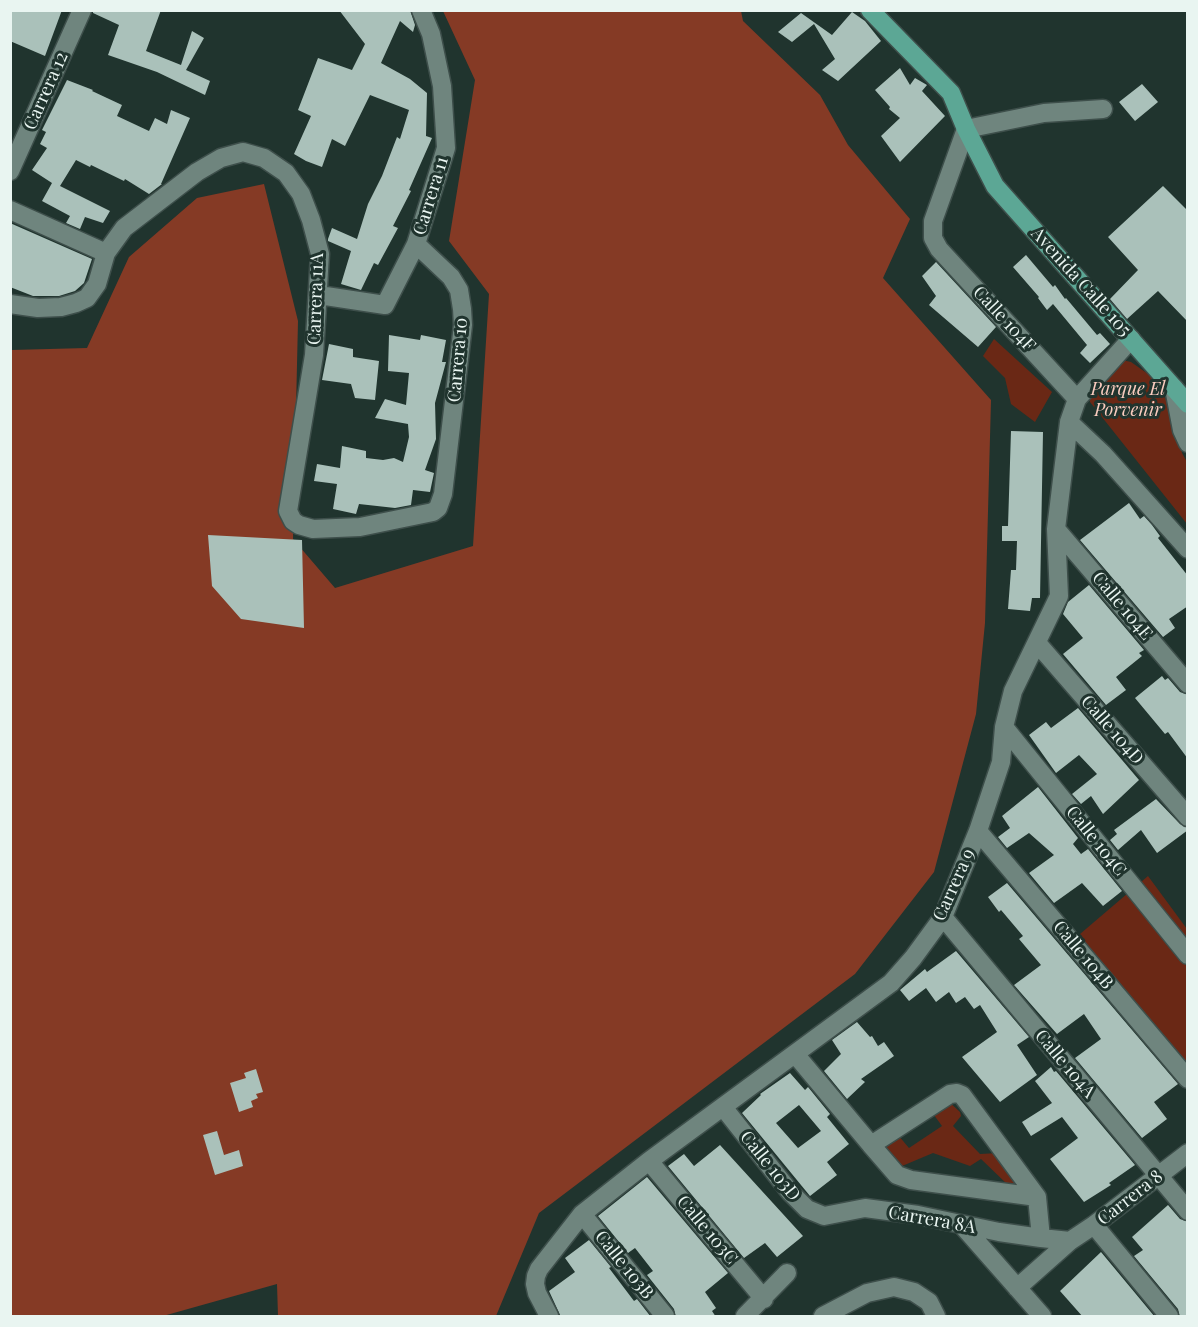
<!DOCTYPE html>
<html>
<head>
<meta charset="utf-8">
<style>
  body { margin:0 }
  #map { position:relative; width:1198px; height:1327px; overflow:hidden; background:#20342e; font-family:"Playfair Display",serif }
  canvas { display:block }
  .frame { position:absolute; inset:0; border:12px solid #e9f5f1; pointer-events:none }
</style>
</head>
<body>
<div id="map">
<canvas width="1198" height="1327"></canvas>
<div class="frame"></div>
</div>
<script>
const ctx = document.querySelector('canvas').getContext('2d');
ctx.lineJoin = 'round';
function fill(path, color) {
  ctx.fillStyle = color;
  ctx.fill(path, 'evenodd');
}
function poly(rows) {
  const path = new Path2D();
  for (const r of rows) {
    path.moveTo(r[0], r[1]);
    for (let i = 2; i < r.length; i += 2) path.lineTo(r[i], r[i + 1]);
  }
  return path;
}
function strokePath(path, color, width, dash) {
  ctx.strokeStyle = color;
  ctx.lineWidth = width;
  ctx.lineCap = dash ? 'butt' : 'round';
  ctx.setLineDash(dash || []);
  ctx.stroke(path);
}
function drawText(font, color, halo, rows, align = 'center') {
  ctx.font = font + ' "Playfair Display",serif';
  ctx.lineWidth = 6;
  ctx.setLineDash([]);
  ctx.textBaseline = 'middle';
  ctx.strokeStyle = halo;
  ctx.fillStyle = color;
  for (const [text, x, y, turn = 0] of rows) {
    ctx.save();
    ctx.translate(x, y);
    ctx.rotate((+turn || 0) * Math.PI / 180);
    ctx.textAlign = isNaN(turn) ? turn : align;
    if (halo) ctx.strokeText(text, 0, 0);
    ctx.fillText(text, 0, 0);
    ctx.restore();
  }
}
fill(poly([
  [994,339,1052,392,1035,422,1011,404,1005,378,983,356],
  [1122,360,1131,362,1151,376,1170,406,1176,422,1182,453,1187,462,1187,524,1090,402,1089,392],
  [1148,876,1187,929,1187,1078,1073,940],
  [947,1100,960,1112,961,1116,953,1126,980,1154,999,1153,1021,1184,1009,1186,981,1159,970,1166,933,1153,895,1169,881,1149,898,1135,909,1148,942,1126,931,1111]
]), '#6a2815');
fill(poly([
  [443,11,741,11,743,21,820,95,848,145,910,219,883,278,991,400,985,623,976,714,934,872,855,974,539,1213,496,1316,278,1316,277,1284,163,1316,11,1316,11,350,87,348,129,257,197,198,264,184,298,321,293,539,335,588,473,546,489,294,449,241,475,80]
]), '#853a25');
fill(poly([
  [10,10,62,10,45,56,10,41],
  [93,10,161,10,146,51,181,65,192,31,204,38,186,70,210,81,205,95,157,72,108,55,119,25,93,13],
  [339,10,410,10,415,25,413,32,400,21,381,63,410,79,427,93,426,136,432,138,409,190,411,191,393,226,398,228,378,265,374,263,361,290,341,284,351,251,328,241,328,239,332,228,357,239,368,204,382,176,397,137,400,139,409,110,370,95,345,146,332,139,322,167,306,161,294,154,311,116,298,110,318,58,352,70,365,44],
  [852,12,865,21,881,41,838,81,822,70,835,59,814,24,792,42,778,32,801,13,832,35],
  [900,68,910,85,915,78,927,85,922,91,945,116,900,162,881,136,900,118,889,109,890,107,875,90],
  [67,80,93,90,92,91,122,105,117,116,149,131,155,118,167,124,171,110,190,118,161,184,162,184,149,194,125,179,124,181,91,165,90,167,76,160,60,186,110,211,103,223,85,217,80,229,66,223,70,216,42,201,52,183,32,170,47,148,40,144,46,132,42,130],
  [1142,84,1158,102,1135,121,1119,102],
  [1163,186,1188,211,1188,322,1158,291,1127,319,1110,299,1138,270,1108,237],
  [10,223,92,259,84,283,75,291,59,296,33,296,10,287],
  [1026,255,1053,287,1055,285,1065,299,1066,298,1097,335,1100,333,1110,344,1090,363,1080,353,1087,345,1053,304,1047,310,1038,298,1039,297,1013,267],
  [936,262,996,327,978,347,929,305,936,296,922,276],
  [389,335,420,340,421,335,446,340,442,362,446,362,435,403,436,439,425,470,434,473,430,492,413,490,411,505,395,508,359,504,356,514,333,509,337,484,314,481,317,464,340,468,342,446,366,451,366,458,383,460,394,458,403,462,409,437,408,424,375,418,385,399,406,405,409,373,388,371],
  [329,344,353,349,353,357,379,361,375,400,355,398,351,384,322,380],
  [1011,431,1043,432,1040,598,1032,598,1030,611,1008,609,1011,570,1016,570,1017,541,1002,541,1002,526,1008,526],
  [1129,503,1140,519,1144,516,1152,525,1160,536,1158,538,1188,576,1188,606,1169,619,1175,628,1163,637,1080,540],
  [208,535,302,540,304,628,241,619,212,586],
  [1089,585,1144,650,1139,653,1142,656,1116,677,1126,690,1106,705,1063,654,1083,638,1063,614,1068,602],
  [1162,676,1165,680,1168,678,1180,692,1188,695,1188,759,1168,732,1165,734,1135,698],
  [1078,708,1139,780,1103,814,1091,796,1081,804,1072,794,1097,774,1079,755,1056,773,1029,735,1046,722,1051,728],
  [1038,787,1078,838,1073,844,1081,854,1088,849,1122,891,1103,906,1082,883,1054,903,1029,873,1054,855,1029,833,1007,848,998,837,1010,828,1002,816],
  [1156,799,1180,824,1188,828,1188,830,1157,853,1141,830,1118,850,1110,840,1117,834,1114,830],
  [1007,883,1178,1084,1154,1102,1167,1119,1142,1138,1075,1058,1101,1039,1084,1014,1057,1034,1014,985,1041,965,1019,939,1023,936,1001,910,999,912,988,897],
  [956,951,1029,1037,1017,1045,1037,1075,1000,1102,962,1057,997,1032,980,1005,974,1009,965,997,956,1003,949,992,936,1002,926,988,909,1001,900,990,925,969,927,972],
  [857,1022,870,1037,872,1036,878,1046,884,1042,894,1056,861,1079,865,1082,847,1099,824,1071,841,1054,832,1040],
  [1051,1067,1054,1072,1056,1071,1135,1165,1109,1183,1111,1185,1084,1202,1050,1159,1078,1138,1062,1117,1031,1136,1022,1122,1052,1103,1035,1081],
  [256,1069,263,1092,256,1094,258,1098,251,1101,253,1107,239,1112,230,1083,246,1078,244,1073],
  [790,1073,805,1090,808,1087,830,1114,827,1117,849,1144,827,1162,837,1175,810,1196,742,1113,761,1095,760,1094],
  [799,1105,821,1131,798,1148,776,1123],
  [217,1131,224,1155,239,1150,243,1166,215,1175,203,1135],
  [720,1145,803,1236,777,1257,765,1243,744,1258,668,1166,684,1154,694,1166],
  [647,1177,728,1273,705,1292,716,1308,712,1311,716,1317,676,1317,674,1309,647,1275,653,1271,635,1248,628,1253,598,1216],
  [1168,1205,1180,1219,1188,1222,1188,1317,1180,1317,1178,1309,1134,1256,1143,1250,1132,1237],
  [589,1240,611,1267,609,1268,634,1301,637,1299,651,1317,561,1317,549,1291,575,1272,565,1258],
  [1101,1252,1155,1317,1083,1317,1060,1291]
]), '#aac1ba');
const minor = poly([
  [10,171,82,10],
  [10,210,106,253],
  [319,295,385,305,416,244,446,148,442,86,431,34,421,10],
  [10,304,38,308,61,307,76,303,87,298,97,284,106,253,124,228,197,172,221,158,243,152,264,158,286,173,301,194,311,220,320,254,314,355,288,511,293,521,299,525,313,529,360,527,433,512,438,508,443,494,463,325,462,309,459,290,451,277,416,244],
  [1174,388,1182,430,1188,443],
  [1077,399,939,249,933,238,933,221,966,129,1044,113,1103,109],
  [1069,422,1103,454,1188,549],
  [1056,529,1188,684],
  [1037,643,1188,817],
  [1004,727,1188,955],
  [978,831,1188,1079],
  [943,917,1188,1211],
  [795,1054,871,1145],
  [723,1107,790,1192,807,1209,824,1216,865,1208,918,1215,999,1232,1041,1238,1070,1241,1094,1225,1188,1153],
  [649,1161,764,1299],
  [1037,1197,911,1180,897,1175,871,1145,950,1094,957,1093,962,1095,1037,1197,1041,1238],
  [582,1214,665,1316],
  [962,1225,1042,1316],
  [1094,1225,1169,1316],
  [1017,1288,1070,1241],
  [549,1316,537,1293,535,1284,536,1276,539,1269,582,1214,649,1161,891,983,913,958,943,917,978,831,1001,762,1004,727,1013,691,1059,596,1056,529,1069,422,1077,399,1131,339],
  [745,1316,787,1273],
  [823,1316,867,1293,894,1287,914,1292,929,1302,936,1316]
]);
const major = poly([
  [870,10,951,93,966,129,995,186,1188,404]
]);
strokePath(minor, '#3e4f4b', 21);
strokePath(major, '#3e4f4b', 21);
strokePath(minor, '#6f857e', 18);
strokePath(major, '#5ca795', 18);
drawText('18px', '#e9f5f1', '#20342e', [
  ["Carrera 12",46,91,-66],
  ["Carrera 11",431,196,-73],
  ["Avenida Calle 105",1081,282,48],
  ["Carrera 11A",316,299,-88],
  ["Calle 104F",1004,319,47],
  ["Carrera 10",458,360,-85],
  ["Calle 104E",1122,606,50],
  ["Calle 104D",1112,730,49],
  ["Calle 104C",1096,841,51],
  ["Carrera 9",954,885,-66],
  ["Calle 104B",1083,955,50],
  ["Calle 104A",1065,1064,50],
  ["Calle 103D",770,1166,51],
  ["Carrera 8",1130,1198,-38],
  ["Carrera 8A",932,1220,10],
  ["Calle 103C",707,1230,50],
  ["Calle 103B",624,1265,51]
]);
drawText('italic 18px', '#faccbf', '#20342e', [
  ["Parque El",1128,389],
  ["Porvenir",1128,410]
]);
</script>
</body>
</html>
